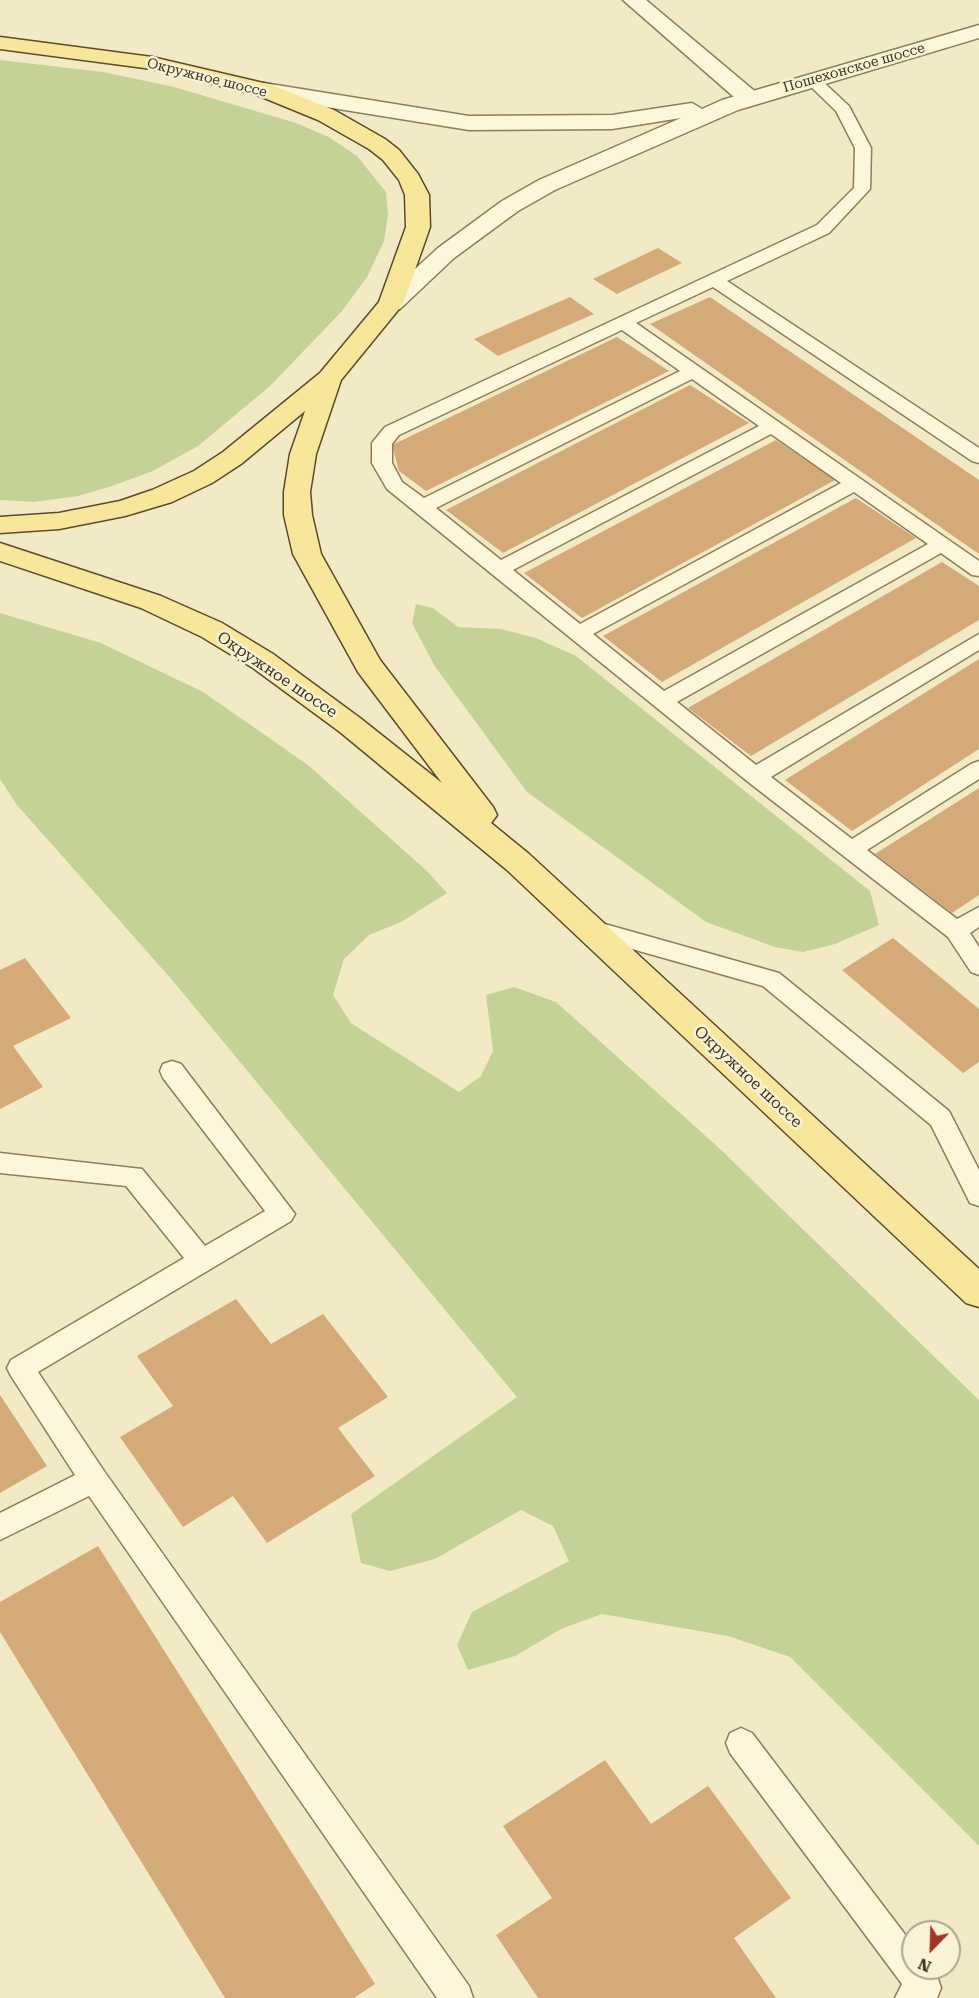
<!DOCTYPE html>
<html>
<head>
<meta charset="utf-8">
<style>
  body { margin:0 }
  #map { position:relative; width:979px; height:1998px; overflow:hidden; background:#f2eac5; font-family:"Roboto Serif",serif }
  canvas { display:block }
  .north { position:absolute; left:901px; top:1920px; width:60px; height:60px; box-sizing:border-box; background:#f9f3d6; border:2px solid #aea68c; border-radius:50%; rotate:203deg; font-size:16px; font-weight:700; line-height:24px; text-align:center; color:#3e321e }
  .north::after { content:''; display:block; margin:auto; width:21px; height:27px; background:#a43323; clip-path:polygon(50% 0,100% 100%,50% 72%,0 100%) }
</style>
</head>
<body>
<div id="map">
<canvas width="979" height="1998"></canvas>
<div class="north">N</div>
</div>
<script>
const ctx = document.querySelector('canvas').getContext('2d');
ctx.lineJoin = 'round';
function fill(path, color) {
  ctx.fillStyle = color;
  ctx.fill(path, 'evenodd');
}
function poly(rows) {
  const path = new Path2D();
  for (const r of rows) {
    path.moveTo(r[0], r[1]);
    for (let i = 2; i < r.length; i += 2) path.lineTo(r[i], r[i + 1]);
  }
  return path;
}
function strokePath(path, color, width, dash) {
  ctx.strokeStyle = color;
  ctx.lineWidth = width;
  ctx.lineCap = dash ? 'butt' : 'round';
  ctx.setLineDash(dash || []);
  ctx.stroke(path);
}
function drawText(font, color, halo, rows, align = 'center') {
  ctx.font = font + ' "Roboto Serif",serif';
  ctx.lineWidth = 5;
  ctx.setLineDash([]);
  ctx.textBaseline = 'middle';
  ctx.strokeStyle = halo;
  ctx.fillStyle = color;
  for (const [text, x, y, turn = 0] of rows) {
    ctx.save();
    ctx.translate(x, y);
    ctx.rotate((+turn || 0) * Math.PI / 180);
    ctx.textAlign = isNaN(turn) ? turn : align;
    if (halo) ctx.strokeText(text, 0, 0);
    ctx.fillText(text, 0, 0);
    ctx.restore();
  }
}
fill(poly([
  [0,60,103,72,174,87,296,123,329,137,357,156,386,192,388,215,384,241,367,277,342,311,270,386,198,446,153,471,112,486,78,496,34,502,0,500],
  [416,604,433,608,458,627,501,629,536,638,576,656,870,891,879,925,835,944,803,952,775,947,706,922,527,792,434,665,412,623],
  [0,613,101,643,203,692,308,765,427,871,447,893,401,922,369,935,344,959,333,995,351,1023,459,1092,481,1076,493,1051,486,995,514,987,556,1002,718,1147,979,1400,979,1846,790,1657,728,1636,602,1614,561,1629,515,1656,468,1670,457,1645,472,1612,569,1561,553,1526,521,1510,435,1559,390,1571,361,1563,351,1514,517,1397,173,981,17,805,0,779]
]), '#c4d298');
fill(poly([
  [658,248,682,263,617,294,593,279],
  [570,297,594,314,498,356,474,339],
  [710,297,979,480,979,554,650,324],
  [617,337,669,371,426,491,399,471,392,445],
  [690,385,749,423,503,553,446,510],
  [776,440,835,480,582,618,524,573],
  [856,498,916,538,662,682,603,636],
  [942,562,979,586,979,620,751,756,688,708],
  [979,659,979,749,852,831,785,780],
  [979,788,979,895,952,913,875,854],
  [893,938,979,1009,979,1062,963,1073,842,970],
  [25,958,71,1018,13,1046,43,1087,0,1109,0,970],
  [236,1299,271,1344,323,1314,388,1397,338,1428,375,1476,267,1543,233,1496,183,1527,120,1437,173,1406,137,1356],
  [0,1395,47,1466,0,1493],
  [98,1546,375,1984,354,1998,225,1998,0,1632,0,1602],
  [605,1760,651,1824,708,1786,791,1898,734,1938,776,1998,538,1998,496,1935,552,1898,503,1826]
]), '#d3aa78');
const service = poly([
  [812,75,818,77,849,106,871,148,870,189,829,233,727,281,979,448,979,463,972,461,713,287,636,323,979,561,979,576,972,575,941,553,677,702,756,765,979,634,979,650,771,777,852,839,971,764,979,761,979,779,867,850,957,919,979,907,979,927,970,933,979,947,979,975,971,972,948,937,747,781,387,489,372,463,372,443,385,427,817,225,854,188,855,148,836,111,804,80,812,75],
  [622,330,680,371,424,498,402,482,392,463,392,444,399,435,622,330],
  [692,379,759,426,501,560,436,508,692,379],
  [771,434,841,483,580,624,513,570,771,434],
  [854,492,928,544,664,691,593,634,854,492],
  [594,921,779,973,949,1111,979,1170,979,1206,970,1203,931,1125,763,986,586,936,582,930,586,924,594,921],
  [172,1061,181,1064,295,1214,291,1221,38,1372,104,1471,469,1986,473,1998,437,1998,89,1496,0,1540,0,1513,75,1475,11,1376,7,1368,11,1360,184,1258,126,1186,0,1173,0,1153,142,1169,205,1246,265,1211,163,1078,160,1071,163,1064,172,1061],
  [741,1728,752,1733,913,1945,913,1968,930,1968,937,1976,941,1988,937,1998,895,1998,902,1984,730,1753,726,1743,730,1733,741,1728]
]);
const minor = poly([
  [623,0,646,0,758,94,761,99,758,104,742,104,623,0]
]);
const tertiary = poly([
  [979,25,979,38,738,110,555,190,518,211,454,258,400,309,391,311,382,309,379,304,382,299,438,248,502,201,539,180,681,118,612,129,469,130,264,97,256,95,253,90,256,85,264,83,469,116,612,115,692,103,702,109,722,100,979,25]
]);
const primary = poly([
  [0,37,152,57,272,85,334,110,385,139,399,150,418,174,429,195,430,227,403,304,341,380,316,454,310,492,312,515,321,554,380,660,493,807,497,815,491,823,529,854,979,1269,979,1307,966,1303,507,870,340,732,253,668,202,637,141,608,0,561,0,543,161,596,222,623,273,654,360,718,442,783,358,672,293,554,284,515,284,492,290,454,305,411,241,464,212,483,172,502,125,516,59,529,0,533,0,517,59,513,120,501,152,490,194,471,223,452,320,373,379,302,406,227,405,195,399,180,383,160,369,149,318,120,257,95,152,69,0,49,0,37]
]);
strokePath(service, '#8f7d59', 3);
strokePath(minor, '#8f7d59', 3);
strokePath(tertiary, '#8f7d59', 3);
strokePath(primary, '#5d4a2d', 3);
fill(service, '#fcf6da');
fill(minor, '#fcf6da');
fill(tertiary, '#fcf6da');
fill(primary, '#f8e79b');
drawText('14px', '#3e321e', '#f9f3d6', [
  ["Пошехонское шоссе",854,68,-16],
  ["Окружное шоссе",207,78,14]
]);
drawText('16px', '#3e321e', '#f9f3d6', [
  ["Окружное шоссе",277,675,34],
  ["Окружное шоссе",748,1077,43]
]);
</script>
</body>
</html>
